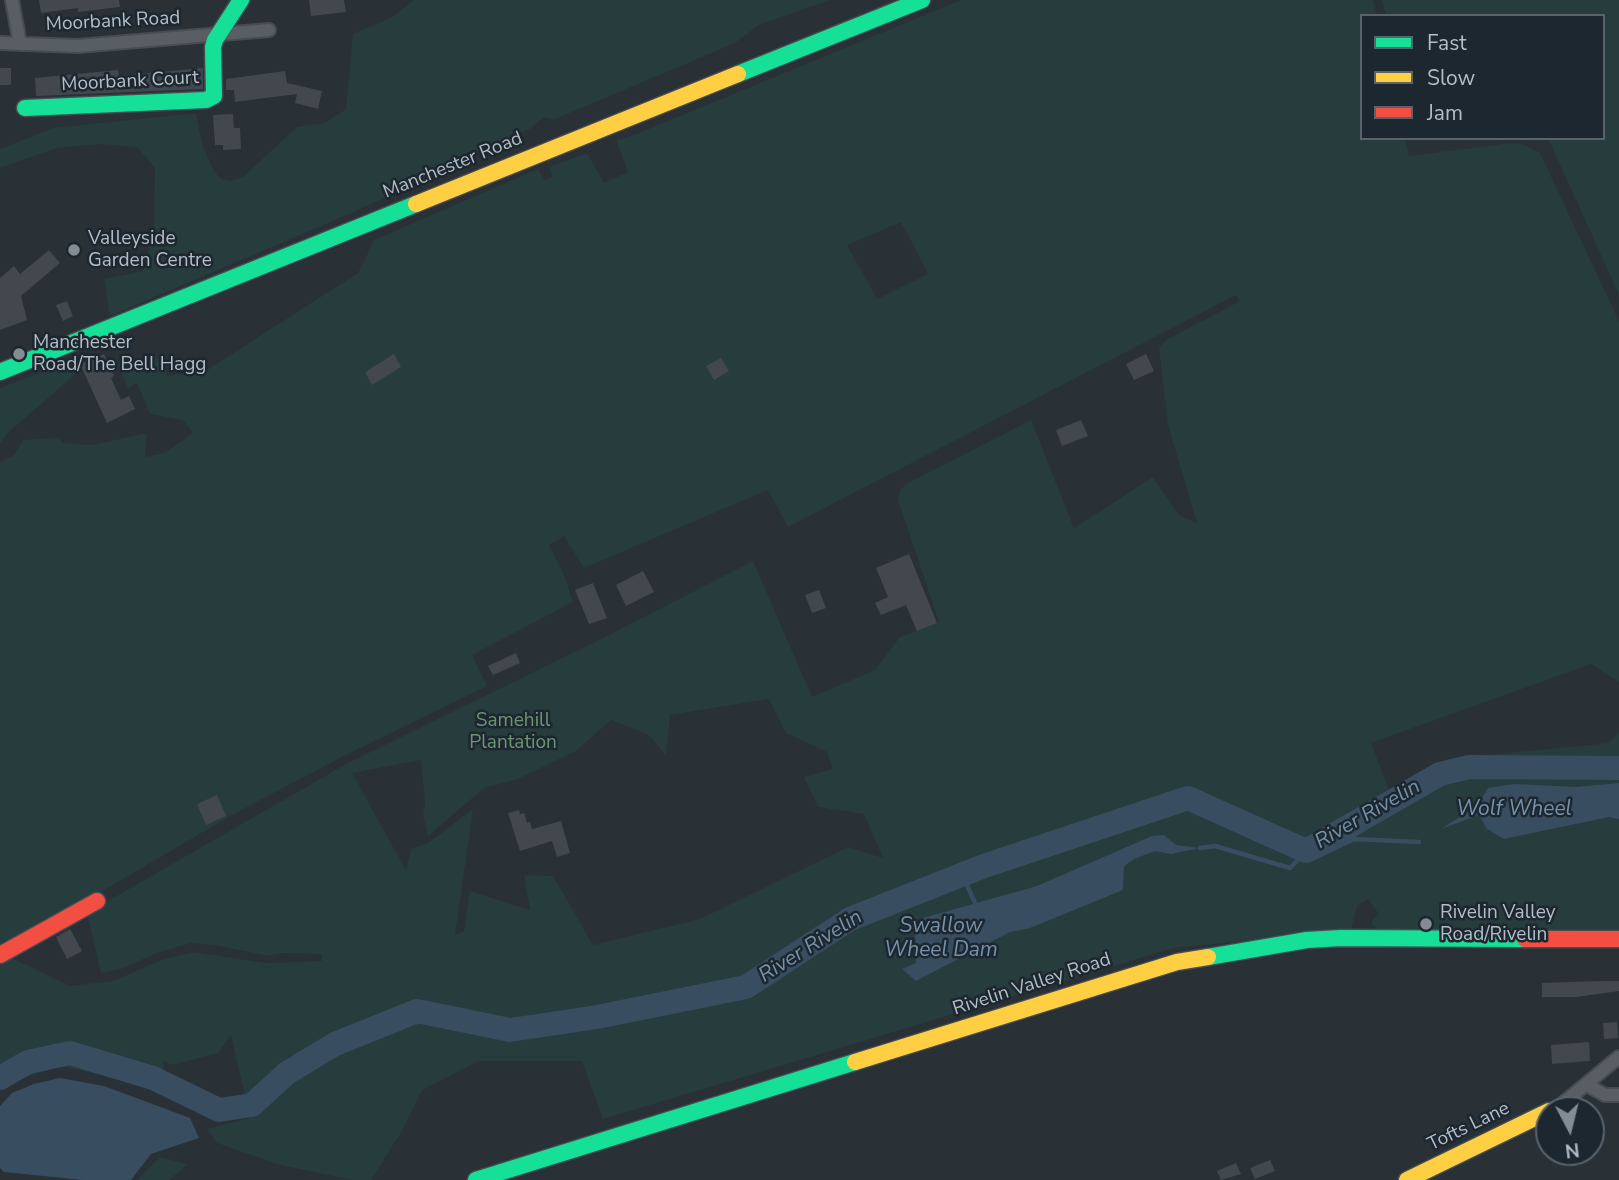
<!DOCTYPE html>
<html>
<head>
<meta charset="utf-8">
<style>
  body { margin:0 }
  #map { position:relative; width:1619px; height:1180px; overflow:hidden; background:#293036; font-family:"Nunito Sans",sans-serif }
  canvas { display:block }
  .legend { position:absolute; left:1360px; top:14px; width:245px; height:126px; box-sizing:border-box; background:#1d2730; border:2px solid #59636c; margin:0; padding:9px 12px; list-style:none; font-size:21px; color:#b3bdc7 }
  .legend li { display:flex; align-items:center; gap:14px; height:35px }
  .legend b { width:35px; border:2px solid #59636c }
  .north { position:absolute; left:1535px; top:1096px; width:70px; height:70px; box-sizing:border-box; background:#1d2730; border:2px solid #59636c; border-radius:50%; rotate:173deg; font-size:19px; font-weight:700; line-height:28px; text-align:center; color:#b3bdc7 }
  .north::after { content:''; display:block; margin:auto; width:24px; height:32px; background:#838c94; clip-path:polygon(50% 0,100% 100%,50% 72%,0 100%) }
</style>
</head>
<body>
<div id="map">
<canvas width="1619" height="1180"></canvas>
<ul class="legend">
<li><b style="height:9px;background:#16e098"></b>Fast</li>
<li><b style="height:9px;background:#ffcf43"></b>Slow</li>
<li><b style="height:9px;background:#f24e42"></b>Jam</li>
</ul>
<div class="north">N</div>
</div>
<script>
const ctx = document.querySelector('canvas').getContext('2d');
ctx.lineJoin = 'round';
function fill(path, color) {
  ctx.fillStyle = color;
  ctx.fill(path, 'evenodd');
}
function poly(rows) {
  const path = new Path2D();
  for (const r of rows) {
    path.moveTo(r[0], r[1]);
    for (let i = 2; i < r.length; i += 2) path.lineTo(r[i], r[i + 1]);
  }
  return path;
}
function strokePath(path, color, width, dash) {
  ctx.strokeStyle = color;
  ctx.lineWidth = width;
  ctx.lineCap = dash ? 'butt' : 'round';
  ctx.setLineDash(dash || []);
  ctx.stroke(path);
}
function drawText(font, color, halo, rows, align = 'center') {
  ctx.font = font + ' "Nunito Sans",sans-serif';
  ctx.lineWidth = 5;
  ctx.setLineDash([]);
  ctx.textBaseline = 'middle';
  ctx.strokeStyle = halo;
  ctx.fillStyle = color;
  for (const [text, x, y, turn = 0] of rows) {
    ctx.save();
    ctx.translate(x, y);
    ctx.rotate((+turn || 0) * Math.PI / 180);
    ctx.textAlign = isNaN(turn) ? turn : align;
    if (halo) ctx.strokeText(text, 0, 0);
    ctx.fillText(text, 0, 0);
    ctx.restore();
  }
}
fill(poly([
  [414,0,830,0,759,25,735,43,553,120,544,117,530,129,480,150,470,158,354,212,110,316,104,279,143,271,154,229,155,168,137,147,100,144,57,148,0,168,0,149,53,128,196,113,202,144,214,171,221,179,232,181,244,176,297,127,325,123,346,109,353,34,392,17],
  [961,0,1373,0,1377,16,1362,16,1362,138,1405,138,1409,156,1510,143,1522,144,1540,153,1619,321,1619,682,1591,664,1371,743,1391,795,1457,758,1609,743,1619,732,1619,929,1381,931,1372,925,1372,921,1379,914,1368,899,1357,906,1351,930,1174,948,603,1119,582,1061,479,1061,422,1090,400,1134,371,1180,353,1180,280,1165,217,1143,207,1129,250,1118,231,1035,218,1053,173,1065,163,1061,168,1092,62,1066,4,1084,0,1089,0,961,8,956,70,986,113,981,164,959,193,952,267,963,322,961,322,954,283,953,268,956,214,945,191,943,157,953,123,968,101,973,87,913,346,764,603,638,753,561,812,697,875,670,900,637,939,622,900,506,898,499,900,491,906,484,1031,420,1074,528,1153,477,1179,515,1197,523,1168,425,1159,347,1168,339,1240,301,1236,295,788,527,768,490,584,568,564,536,549,545,565,577,573,602,472,655,487,686,342,757,232,815,111,886,0,948,0,462,14,455,23,440,58,438,63,443,92,445,147,433,145,457,164,453,193,433,183,420,150,414,137,383,128,388,117,364,125,356,163,359,167,376,207,370,358,273,374,240,538,169,544,180,553,177,549,167,587,153,604,183,628,172,616,140,629,137],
  [901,222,928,274,877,299,847,245],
  [769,699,786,733,827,752,833,769,804,777,818,807,864,814,883,858,848,847,700,919,593,945,553,876,524,875,530,910,470,891,464,931,455,935,473,809,428,843,411,849,406,870,352,773,421,760,425,803,423,816,428,836,484,788,518,779,576,751,611,720,649,735,666,756,670,715],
  [1382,0,1619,0,1619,295,1548,138,1603,138,1603,16,1386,16],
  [73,360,78,372,11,430,0,443,0,388],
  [159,1157,188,1164,169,1180,137,1180]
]), '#273c3c');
fill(poly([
  [1619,783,1619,819,1609,817,1504,839,1487,829,1479,815,1441,829,1477,806,1488,788,1514,784,1576,787],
  [1164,835,1176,845,1200,848,1171,854,1155,851,1134,859,1124,866,1123,890,1030,928,1010,932,916,981,902,969,916,963,915,935,923,918,1037,886,1152,836],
  [60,1078,104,1086,190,1118,199,1138,151,1154,131,1180,83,1180,4,1172,0,1168,0,1106,12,1093,34,1084]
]), '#384d5f');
strokePath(poly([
  [1200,848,1215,846,1290,868,1306,851,1312,859,1354,839,1419,842],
  [962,874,975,903]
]), '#384d5f', 4.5);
strokePath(poly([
  [0,1078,28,1062,70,1053,153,1078,219,1110,252,1105,287,1073,335,1044,417,1011,510,1030,597,1017,746,987,850,919,984,866,1188,798,1306,851,1440,774,1469,767,1619,768]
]), '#384d5f', 24);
fill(poly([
  [39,0,119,0,120,7,78,12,78,8,41,13],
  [309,0,344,0,346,12,311,16],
  [0,68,11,68,11,85,0,85],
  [203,68,203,89,36,96,35,78,118,70,119,76],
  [285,71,287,83,322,91,318,109,295,103,297,94,235,102,234,90,226,90,226,79],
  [233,114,234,128,240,128,241,149,223,150,223,145,215,145,213,115],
  [49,250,60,263,21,296,27,320,0,330,0,278,14,266,20,274],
  [67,301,73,316,63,321,56,305],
  [104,354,114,376,111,378,121,400,129,396,135,409,107,423,80,364],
  [394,354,401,367,372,385,365,372],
  [1146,354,1154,371,1134,380,1126,364],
  [721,358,729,371,714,380,706,366],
  [1081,420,1088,436,1062,446,1056,430],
  [909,554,937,623,917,631,906,605,881,615,875,603,888,597,876,568],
  [643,571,654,592,626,606,616,585],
  [593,583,607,618,589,624,575,590],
  [819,590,826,608,812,613,805,595],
  [516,653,520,663,493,675,488,666],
  [217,795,226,816,206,825,197,804],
  [519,810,520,814,524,813,527,823,530,822,532,829,561,821,570,853,557,857,552,841,520,851,508,813],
  [70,929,82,951,67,959,56,937],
  [1599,981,1619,981,1619,991,1576,997,1542,997,1542,983],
  [1617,1022,1618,1038,1604,1039,1603,1023],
  [1589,1042,1590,1061,1552,1064,1551,1045],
  [1270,1160,1275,1171,1255,1179,1250,1168],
  [1236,1163,1241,1174,1221,1180,1217,1171]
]), '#42484e');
const street = poly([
  [12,0,20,44],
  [0,43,78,46,269,30],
  [1587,1085,1605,1095,1619,1095],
  [1552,1110,1562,1104,1619,1057]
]);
const fast = poly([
  [738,74,922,0],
  [25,108,206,100,214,96,213,47,215,40,241,0],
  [0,372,416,204],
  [1208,957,1307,940,1341,938,1525,939],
  [476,1180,855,1062]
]);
const slow = poly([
  [416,204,738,74],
  [855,1062,1177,962,1208,957],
  [1407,1180,1549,1111]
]);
const jam = poly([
  [1525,939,1619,939],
  [0,955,97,901]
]);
strokePath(street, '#474c51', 16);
strokePath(fast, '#474c51', 19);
strokePath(slow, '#474c51', 19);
strokePath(jam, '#474c51', 19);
strokePath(street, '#595e64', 12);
strokePath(fast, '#16e098', 16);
strokePath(slow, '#ffcf43', 16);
strokePath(jam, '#f24e42', 16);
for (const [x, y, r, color] of [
  [74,250,7,"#838c94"],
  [19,354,7,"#838c94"],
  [1426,924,7,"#838c94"]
]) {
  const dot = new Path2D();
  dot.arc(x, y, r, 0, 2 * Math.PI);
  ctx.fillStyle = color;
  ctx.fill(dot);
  strokePath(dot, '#1d2730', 2.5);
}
drawText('19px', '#b3bdc7', '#1d2730', [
  ["Moorbank Road",113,22,-3],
  ["Moorbank Court",130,82,-3],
  ["Manchester Road",453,166,-22],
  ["Rivelin Valley Road",1032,985,-18],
  ["Tofts Lane",1469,1127,-26]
]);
drawText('19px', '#b3bdc7', '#1d2730', [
  ["Valleyside",88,239],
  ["Garden Centre",88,261],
  ["Manchester",33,343],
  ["Road/The Bell Hagg",33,365],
  ["Rivelin Valley",1440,913],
  ["Road/Rivelin",1440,935]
], 'left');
drawText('19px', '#6c9671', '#1d2730', [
  ["Samehill",513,721],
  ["Plantation",513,743]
]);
drawText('italic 21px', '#7591a9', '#1d2730', [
  ["Wolf Wheel",1514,810],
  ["River Rivelin",1368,815,-30],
  ["Swallow",941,927],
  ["Wheel Dam",941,951],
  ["River Rivelin",811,947,-32]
]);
</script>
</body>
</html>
